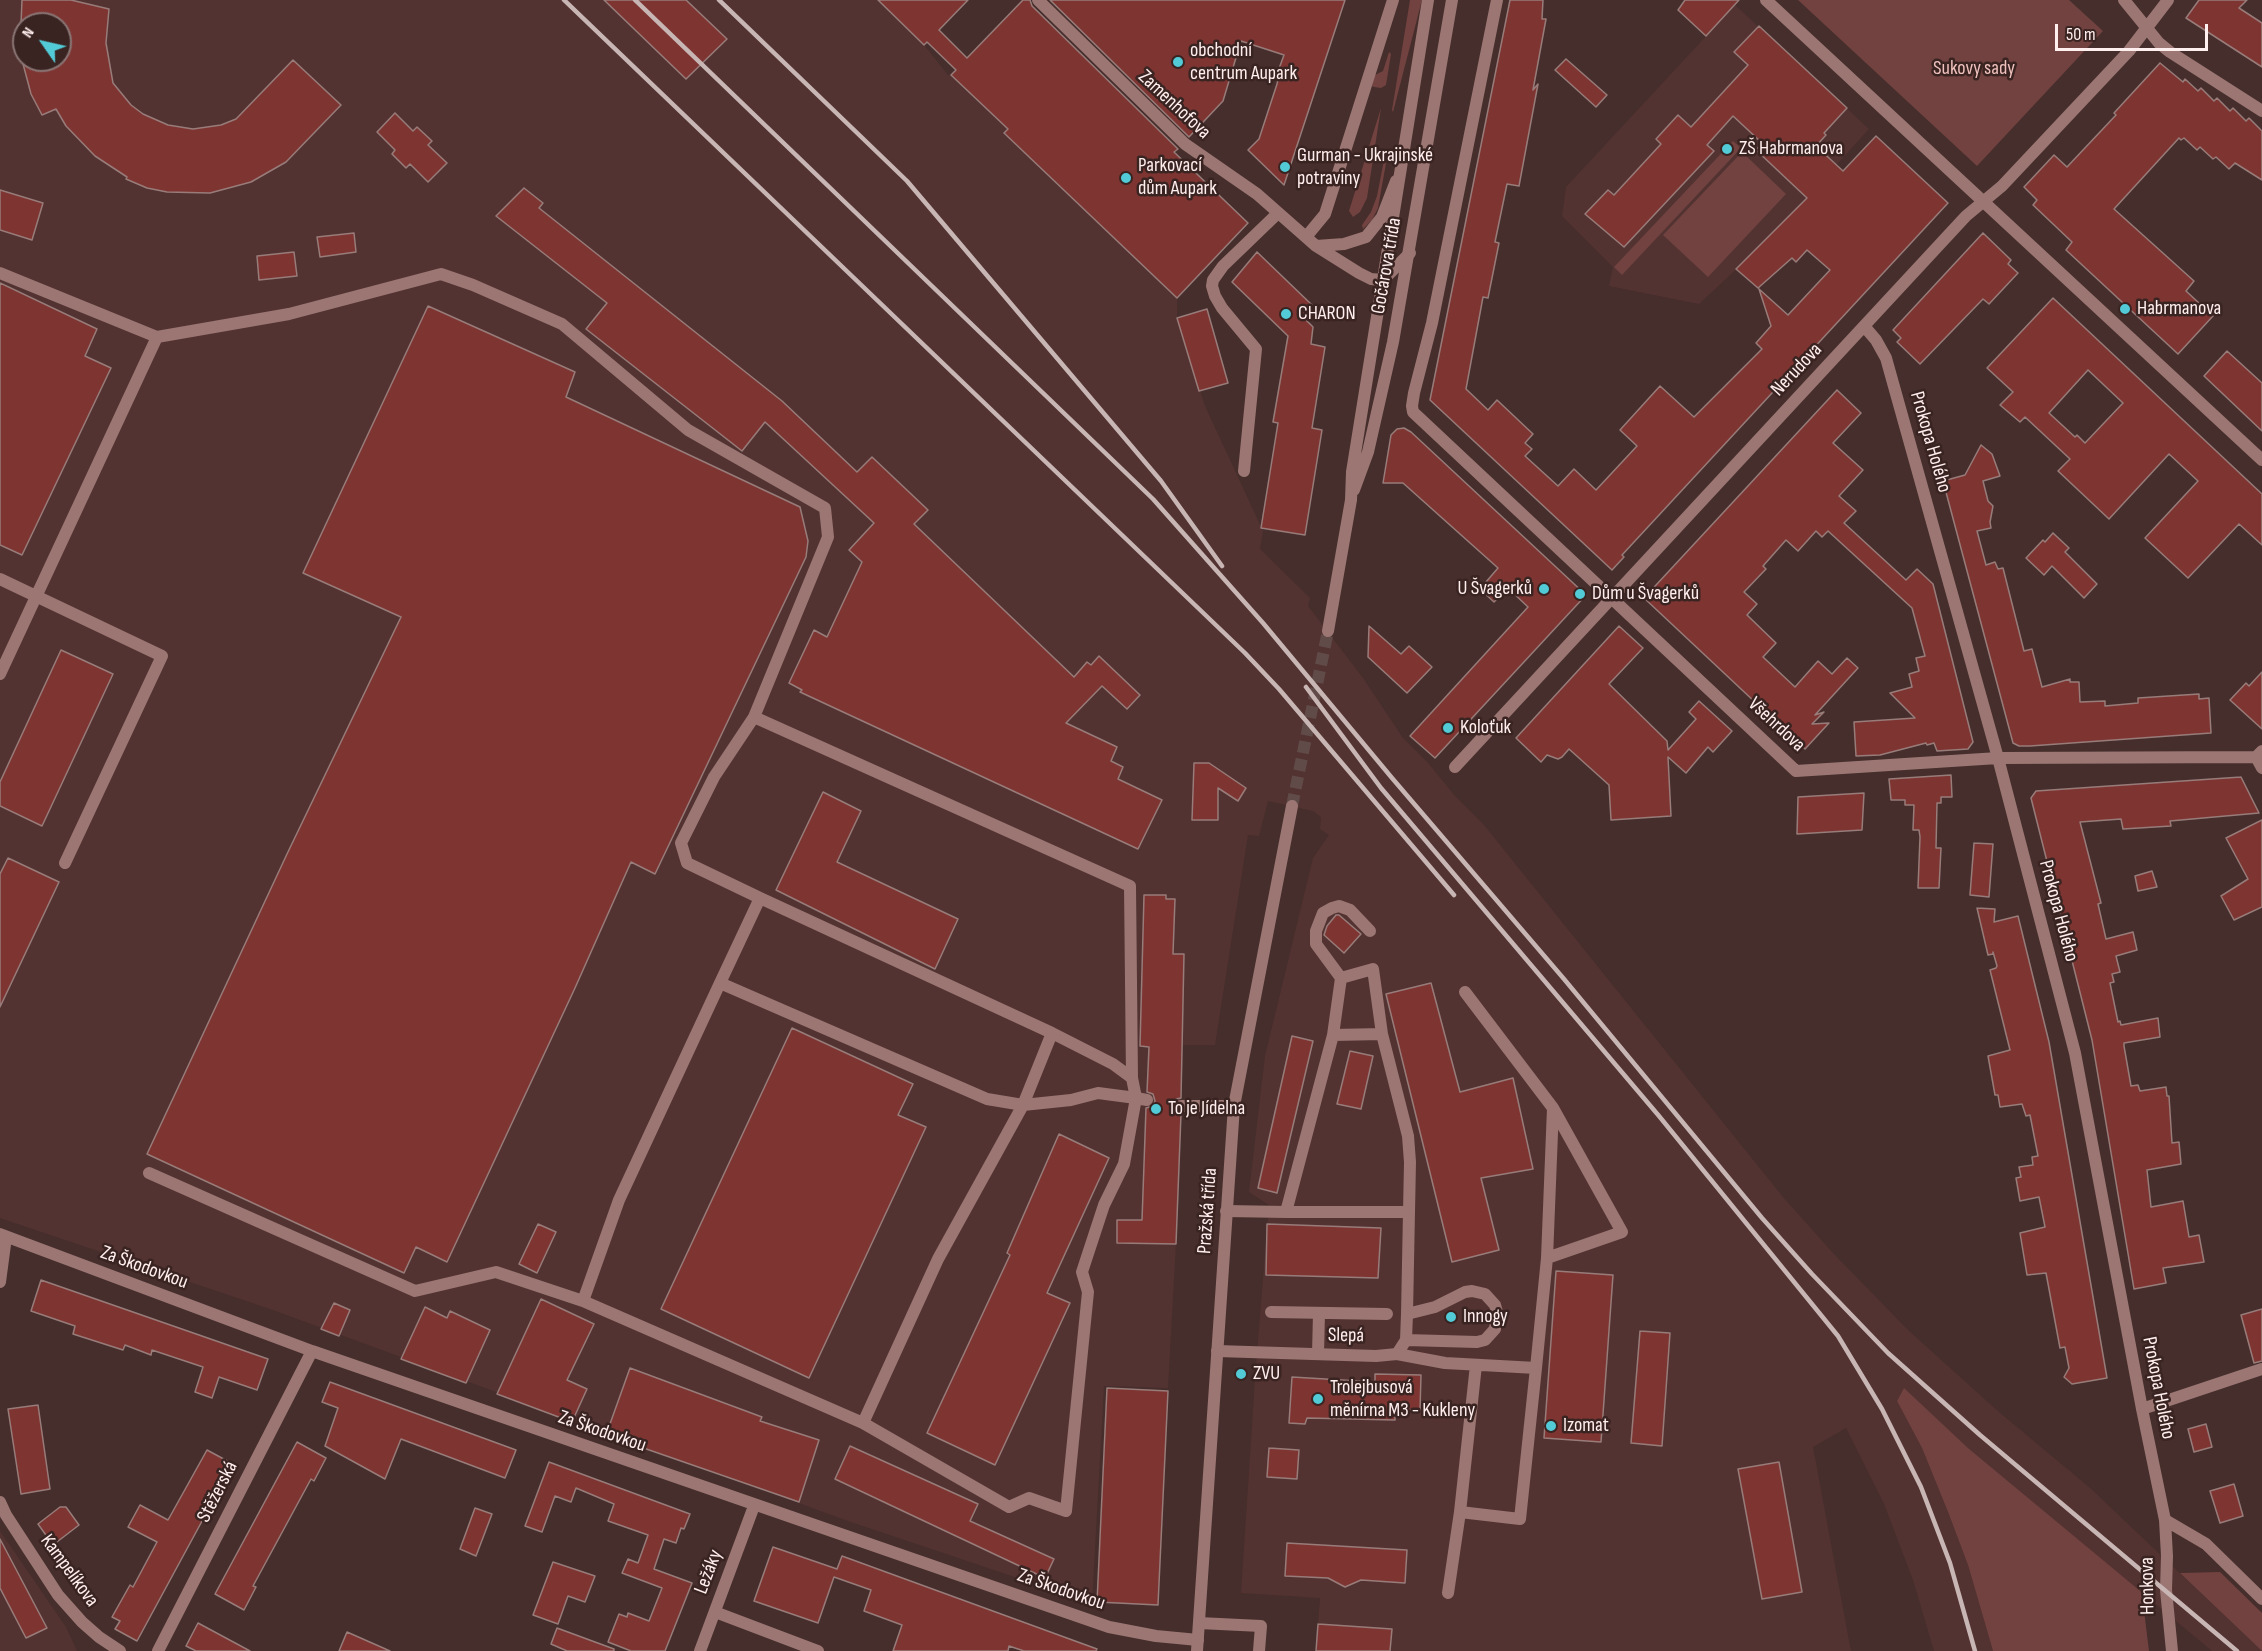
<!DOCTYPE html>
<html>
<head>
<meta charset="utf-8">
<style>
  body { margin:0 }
  #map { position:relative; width:2262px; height:1651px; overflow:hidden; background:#452e2c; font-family:"Sofia Sans Condensed",sans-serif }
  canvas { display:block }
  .north { position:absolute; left:12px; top:12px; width:60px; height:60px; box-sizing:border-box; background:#3a2422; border:2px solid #897574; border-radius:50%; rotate:304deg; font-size:16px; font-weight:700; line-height:24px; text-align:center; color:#ffefee }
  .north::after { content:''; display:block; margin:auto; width:21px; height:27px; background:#52cbd7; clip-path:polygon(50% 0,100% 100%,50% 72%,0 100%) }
  .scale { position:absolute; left:2055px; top:24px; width:153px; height:27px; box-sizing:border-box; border:3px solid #ffefee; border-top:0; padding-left:8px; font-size:18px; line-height:21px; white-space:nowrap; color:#ffefee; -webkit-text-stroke:4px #3a2422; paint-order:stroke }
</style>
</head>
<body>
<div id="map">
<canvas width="2262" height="1651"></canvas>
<div class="north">N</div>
<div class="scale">50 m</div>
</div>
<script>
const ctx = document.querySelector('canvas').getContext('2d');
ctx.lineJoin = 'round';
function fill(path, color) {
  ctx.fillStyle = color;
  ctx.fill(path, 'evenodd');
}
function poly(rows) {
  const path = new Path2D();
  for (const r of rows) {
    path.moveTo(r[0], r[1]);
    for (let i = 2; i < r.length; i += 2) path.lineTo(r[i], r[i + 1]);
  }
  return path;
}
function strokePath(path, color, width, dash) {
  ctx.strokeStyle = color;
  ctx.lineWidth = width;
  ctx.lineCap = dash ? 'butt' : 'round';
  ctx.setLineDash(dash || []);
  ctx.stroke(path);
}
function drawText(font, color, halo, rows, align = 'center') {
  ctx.font = font + ' "Sofia Sans Condensed",sans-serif';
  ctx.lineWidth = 5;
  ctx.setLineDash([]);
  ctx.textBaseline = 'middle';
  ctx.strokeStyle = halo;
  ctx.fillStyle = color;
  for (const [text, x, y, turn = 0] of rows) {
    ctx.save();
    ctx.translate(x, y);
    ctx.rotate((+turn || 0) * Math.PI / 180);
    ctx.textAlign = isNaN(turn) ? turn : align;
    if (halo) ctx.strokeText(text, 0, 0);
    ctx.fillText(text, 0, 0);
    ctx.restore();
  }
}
fill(poly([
  [0,0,878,0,924,45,948,75,951,75,1008,129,1004,134,1177,298,1177,318,1205,406,1263,531,1260,549,1310,598,1308,606,1363,678,1403,738,1429,764,1455,796,1484,825,1783,1197,1833,1253,1908,1330,1999,1412,2089,1487,2262,1651,2212,1651,1968,1448,1904,1389,1897,1401,1922,1448,1948,1512,1968,1565,1993,1651,1934,1651,1913,1580,1884,1504,1846,1428,1813,1447,1851,1651,1316,1651,1320,1598,1241,1593,1256,1365,1269,1205,1249,1192,1265,1056,1313,858,1329,835,1320,829,1321,817,1313,811,1268,801,1259,836,1248,835,1215,1045,1183,1045,1176,1244,1168,1388,1104,1386,1092,1603,848,1521,270,1309,0,1218],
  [24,24,60,24,60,60,24,60],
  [1735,5,1869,129,1770,238,1699,304,1609,286,1613,267,1562,216,1566,187],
  [0,1531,66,1627,77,1651,0,1651]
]), '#523331');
fill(poly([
  [1410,0,1422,0,1393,112,1392,110],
  [1798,0,2069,0,2103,31,1977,166],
  [1389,52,1391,54,1386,85,1381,88,1374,87,1372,86,1373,76,1383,71],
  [1381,108,1367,198,1360,212,1353,217,1349,211],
  [1733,141,1741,148,1622,275,1614,267],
  [1388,152,1378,208,1372,220,1363,229,1362,225,1371,212,1377,196,1385,155],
  [1742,152,1786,194,1708,277,1663,235],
  [1904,1388,1968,1448,2145,1595,2143,1602,2149,1651,1993,1651,1968,1565,1948,1512,1922,1448,1897,1401],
  [2220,1572,2262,1613,2262,1651,2180,1573]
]), '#71423f');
const building = poly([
  [22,0,71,0,109,9,106,43,113,83,131,105,143,114,168,125,193,129,221,125,236,119,293,60,341,105,286,162,251,182,210,193,167,192,147,188,126,179,127,177,95,156,66,126,56,109,42,115,31,94,22,60,60,60,60,24,21,24,22,0],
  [604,0,686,0,727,39,686,79,604,0],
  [878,0,968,0,939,30,967,58,1023,0,1030,0,1032,6,1178,149,1174,152,1248,223,1177,298,1004,133,1008,129,951,75,956,70,927,42,924,45,878,0],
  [1050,0,1345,0,1284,185,1248,150,1259,139,1277,84,1279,75,1277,74,1284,55,1241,41,1223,101,1189,137,1050,0],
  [1510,0,1543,0,1542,19,1546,19,1533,90,1538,84,1519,186,1507,184,1495,242,1499,243,1488,298,1483,297,1466,389,1488,410,1497,400,1533,434,1525,443,1532,449,1525,456,1558,486,1574,469,1596,490,1637,446,1620,430,1660,386,1694,417,1762,349,1756,343,1771,326,1759,289,1788,315,1830,270,1807,250,1796,262,1792,258,1758,288,1736,269,1807,198,1756,150,1762,143,1733,116,1707,145,1714,151,1624,247,1585,214,1608,190,1614,195,1661,144,1656,139,1678,115,1691,127,1748,65,1734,52,1759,26,1847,108,1824,133,1826,135,1816,146,1843,171,1876,136,1948,203,1622,555,1624,557,1612,570,1430,400,1510,0],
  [1685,0,1739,0,1706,36,1678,10,1685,0],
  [2199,0,2247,0,2239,8,2262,23,2262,67,2186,18,2199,0],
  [1566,59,1607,95,1596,107,1555,70,1566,59],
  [2160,63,2183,82,2185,79,2198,91,2201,88,2214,101,2217,98,2230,111,2233,108,2246,121,2249,118,2262,131,2262,180,2235,163,2229,169,2216,157,2213,159,2200,147,2197,150,2184,138,2181,140,2179,138,2114,209,2194,281,2186,291,2213,316,2178,354,2066,250,2072,242,2033,205,2037,200,2024,187,2054,155,2067,167,2116,115,2114,113,2160,63],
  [395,113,413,131,417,127,432,141,428,145,447,163,428,182,410,164,406,168,392,154,395,150,377,132,395,113],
  [524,188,543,203,539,208,782,401,857,472,872,457,928,510,914,524,1074,677,1087,662,1091,665,1099,656,1140,695,1127,709,1102,686,1066,723,1117,747,1111,761,1123,767,1118,779,1162,800,1138,849,800,692,802,690,789,683,814,630,827,637,862,562,849,550,874,523,765,422,742,451,586,329,607,303,496,216,524,188],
  [0,190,43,203,32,240,0,230,0,190],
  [354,233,356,252,320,257,317,237,354,233],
  [1983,233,2011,260,2008,264,2018,273,1989,304,1983,299,1920,364,1897,342,1901,338,1893,330,1983,233],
  [294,252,297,276,259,280,257,256,294,252],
  [1257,252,1312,305,1302,316,1313,327,1311,344,1325,347,1312,428,1322,430,1305,535,1261,528,1278,423,1273,422,1288,336,1232,282,1257,252],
  [0,283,97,329,85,356,111,368,22,555,0,545,0,283],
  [2053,298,2262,494,2262,545,2239,524,2188,578,2145,538,2198,481,2169,454,2109,519,2058,471,2070,459,2025,417,2020,422,2000,405,2013,392,1987,368,2053,298],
  [2088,370,2123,403,2085,443,2077,435,2075,437,2049,413,2088,370],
  [428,306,575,372,566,397,800,507,808,541,806,557,655,874,631,862,575,988,447,1262,416,1247,404,1273,147,1154,287,854,401,617,303,573,428,306],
  [1207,309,1228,383,1199,391,1177,318,1207,309],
  [2227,351,2262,383,2262,431,2204,376,2227,351],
  [1837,390,1861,413,1833,443,1863,470,1839,496,1856,511,1844,523,1906,580,1917,569,1933,584,1973,742,1968,749,1937,751,1934,743,1927,745,1926,743,1880,755,1856,756,1854,722,1915,718,1890,693,1912,687,1909,674,1919,671,1916,658,1925,656,1912,608,1828,531,1822,537,1816,531,1798,551,1786,540,1763,566,1766,569,1744,592,1757,604,1747,615,1776,643,1763,657,1795,687,1818,661,1832,674,1847,658,1858,668,1815,715,1824,712,1812,724,1829,723,1805,749,1644,598,1837,390],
  [1404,428,1411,432,1586,595,1435,758,1410,736,1528,607,1508,588,1494,602,1480,589,1498,568,1403,483,1383,483,1391,435,1397,429,1404,428],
  [1981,445,1992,454,2000,476,1983,481,1988,501,1993,506,1990,522,1991,528,1977,531,1986,565,1995,562,1998,569,2003,568,2024,651,2032,649,2042,687,2070,679,2070,682,2079,682,2080,702,2105,701,2105,706,2138,703,2138,698,2199,694,2199,699,2209,698,2211,733,2030,746,2019,746,2013,743,1943,481,1965,475,1981,445],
  [2053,533,2069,548,2065,552,2097,584,2084,598,2052,566,2044,575,2026,558,2043,540,2045,542,2053,533],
  [1369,626,1401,654,1409,646,1432,667,1407,693,1368,657,1369,626],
  [1619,626,1643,648,1609,684,1667,741,1668,750,1696,719,1689,712,1699,701,1732,731,1713,752,1708,747,1686,773,1668,757,1671,816,1611,820,1609,785,1569,749,1562,757,1558,759,1547,755,1541,762,1516,738,1619,626],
  [61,650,113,674,42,826,0,806,0,782,61,650],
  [2262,672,2262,729,2230,700,2246,683,2249,686,2262,672],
  [1194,763,1209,763,1246,788,1238,801,1218,788,1218,820,1192,820,1194,763],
  [1951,775,1952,797,1941,797,1941,803,1937,803,1936,848,1941,848,1939,888,1918,888,1920,837,1919,830,1913,830,1914,805,1905,805,1905,800,1891,800,1889,779,1951,775],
  [2241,777,2259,813,2170,821,2171,826,2123,829,2121,819,2080,822,2101,903,2098,904,2106,939,2133,932,2137,950,2116,956,2120,972,2112,974,2114,982,2110,983,2118,1022,2120,1021,2121,1025,2158,1018,2160,1037,2124,1043,2124,1046,2131,1086,2138,1085,2140,1091,2166,1087,2167,1096,2169,1096,2172,1143,2179,1142,2181,1164,2147,1170,2151,1207,2183,1201,2189,1237,2199,1235,2204,1262,2163,1268,2166,1283,2134,1289,2092,1040,2031,798,2036,791,2241,777],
  [823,792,861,811,837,862,958,919,935,969,776,890,823,792],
  [1864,793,1862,830,1797,834,1798,797,1864,793],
  [2262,820,2262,907,2234,920,2221,896,2248,879,2226,838,2262,820],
  [1974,843,1993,844,1989,897,1970,895,1974,843],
  [8,858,59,882,0,1007,0,874,8,858],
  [2152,871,2157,887,2138,891,2135,876,2152,871],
  [1144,895,1166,895,1166,899,1175,899,1173,954,1184,954,1181,1098,1176,1099,1173,1105,1174,1111,1181,1114,1176,1244,1117,1243,1117,1220,1142,1220,1146,1108,1153,1106,1155,1101,1153,1094,1147,1092,1149,1047,1140,1046,1144,895],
  [1977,908,1995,909,1994,922,2018,916,2049,1042,2107,1378,2072,1384,2064,1377,2069,1368,2065,1347,2060,1348,2046,1273,2027,1275,2020,1233,2045,1227,2039,1197,2020,1201,2016,1178,2021,1177,2019,1167,2033,1165,2032,1157,2038,1156,2030,1115,2026,1116,2022,1104,2000,1107,1998,1095,1995,1095,1988,1056,2010,1050,1990,970,1996,968,1997,966,1993,952,1993,954,1988,955,1977,908],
  [1336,915,1339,915,1361,934,1344,953,1324,935,1327,926,1336,915],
  [1431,983,1460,1092,1513,1078,1533,1169,1481,1178,1499,1250,1452,1262,1386,994,1431,983],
  [792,1028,913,1084,898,1115,926,1127,809,1378,661,1309,792,1028],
  [1292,1036,1313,1041,1277,1193,1258,1188,1292,1036],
  [1350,1051,1373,1056,1361,1109,1337,1104,1350,1051],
  [1059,1134,1109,1158,1047,1293,1070,1303,995,1465,927,1433,1010,1255,1007,1253,1059,1134],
  [538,1224,556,1232,537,1273,519,1264,538,1224],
  [1267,1224,1381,1228,1378,1278,1266,1275,1267,1224],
  [1556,1271,1613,1275,1601,1442,1544,1438,1556,1271],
  [41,1280,268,1359,257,1390,219,1377,212,1398,195,1392,203,1367,152,1350,151,1355,125,1345,123,1350,73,1334,75,1326,31,1311,41,1280],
  [541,1299,594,1324,567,1380,587,1389,572,1422,497,1394,541,1299],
  [334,1303,350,1310,339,1336,321,1329,334,1303],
  [425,1307,447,1318,450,1311,490,1330,466,1383,401,1359,425,1307],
  [2262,1309,2262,1361,2254,1363,2241,1315,2262,1309],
  [1640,1331,1670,1333,1662,1446,1631,1443,1640,1331],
  [630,1368,762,1417,760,1421,819,1440,799,1502,606,1435,630,1368],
  [1375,1374,1421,1375,1420,1410,1395,1409,1395,1420,1307,1418,1305,1424,1289,1423,1292,1377,1375,1382,1375,1374],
  [330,1382,516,1450,505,1478,401,1439,385,1479,325,1446,338,1408,322,1402,330,1382],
  [1107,1388,1168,1391,1158,1605,1097,1602,1107,1388],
  [38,1405,50,1489,21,1494,8,1409,38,1405],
  [2206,1424,2212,1447,2194,1452,2188,1429,2206,1424],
  [297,1442,326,1458,314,1481,311,1479,279,1538,253,1586,256,1587,244,1610,215,1594,297,1442],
  [850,1446,978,1504,970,1521,1054,1559,1045,1578,835,1479,850,1446],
  [1269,1448,1299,1450,1297,1479,1267,1477,1269,1448],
  [207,1450,233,1464,137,1641,115,1629,120,1621,112,1617,130,1585,133,1587,157,1542,128,1527,140,1505,168,1520,207,1450],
  [549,1462,690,1514,684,1529,681,1528,676,1543,664,1539,654,1569,692,1583,665,1651,631,1651,608,1642,619,1614,627,1617,628,1613,649,1621,662,1588,622,1573,628,1559,638,1563,648,1535,608,1521,614,1504,576,1488,571,1502,555,1496,542,1532,525,1526,549,1462],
  [1779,1462,1802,1592,1762,1599,1738,1469,1779,1462],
  [2234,1484,2243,1516,2220,1523,2210,1491,2234,1484],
  [60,1507,66,1507,79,1525,53,1545,38,1524,60,1507],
  [475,1508,492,1514,476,1556,460,1549,475,1508],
  [0,1539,47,1628,26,1638,0,1588,0,1539],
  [1287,1543,1407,1550,1405,1583,1361,1580,1345,1587,1328,1578,1285,1576,1287,1543],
  [773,1547,837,1569,842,1556,1097,1649,1096,1651,1024,1651,1009,1646,1008,1651,893,1651,902,1625,864,1611,871,1590,834,1577,818,1623,754,1601,773,1547],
  [553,1562,595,1576,585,1602,568,1596,558,1624,533,1615,553,1562],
  [198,1623,250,1651,196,1651,186,1646,198,1623],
  [1318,1624,1392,1629,1390,1651,1316,1651,1318,1624],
  [557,1628,614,1649,614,1651,567,1651,551,1644,557,1628],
  [347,1632,390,1651,339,1651,347,1632]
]);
fill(building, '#7e3532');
strokePath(building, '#987c7a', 1.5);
strokePath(poly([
  [1292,806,1328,631]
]), '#614b49', 12, [12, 6]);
strokePath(poly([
  [0,273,157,337,289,314,441,274,473,285,562,324,688,430,825,508,828,537,754,717,1130,886,1132,1078],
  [1244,471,1256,349,1222,308,1215,296,1212,286,1213,280,1223,266,1278,213],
  [0,579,162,656,65,863],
  [0,674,157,337],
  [754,717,714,777,681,843,687,863,760,898],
  [1341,978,1373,969,1382,1034],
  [1465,992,1553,1108,1547,1258,1536,1368],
  [1333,1035,1341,978,1316,944,1316,931,1323,913,1332,908,1339,906,1350,910,1370,931],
  [1181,1106,1234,1106],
  [149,1173,415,1291,496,1272,583,1301,619,1200,720,983],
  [1226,1211,1286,1212],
  [1409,1212,1286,1212,1333,1035,1382,1034,1408,1136,1410,1162,1409,1212,1407,1314,1406,1340,1397,1354,1445,1363,1536,1368,1520,1519,1460,1512,1448,1593],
  [1547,1258,1622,1232,1553,1108],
  [583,1301,863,1423,938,1259,1023,1105,1052,1033],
  [1271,1312,1387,1314],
  [1406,1340,1477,1342,1485,1340,1495,1329,1497,1312,1495,1305,1485,1294,1472,1291,1465,1292,1435,1307,1407,1314],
  [1318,1354,1319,1313],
  [863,1423,1009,1507,1029,1498,1066,1511,1088,1292,1082,1272,1104,1205,1124,1164,1136,1098,1132,1078,1113,1064,1052,1033,760,898,720,983,987,1099,1023,1105,1071,1100,1098,1093,1136,1098,1147,1100],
  [1460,1512,1476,1365],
  [715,1612,818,1651]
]), '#9b7673', 12);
strokePath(poly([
  [1038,0,1185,144,1257,194,1316,246,1359,273,1371,279,1383,280,1410,253],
  [1497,0,1432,323,1414,393,1412,406,1413,412,1796,771,1998,758,2256,757,2262,751],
  [1766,0,2262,460],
  [2124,0,2159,43,2170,52,2262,111],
  [1306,237,1325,214,1393,0],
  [1316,246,1344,244,1366,237,1382,217,1396,181],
  [1864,326,1876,340,1886,358,1998,758,2075,1053,2142,1409,2165,1520,2167,1556,2166,1590,2172,1651],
  [2256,757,2262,768],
  [1455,767,1966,216,2002,186,2129,51,2168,0],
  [0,1234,312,1351,1109,1627,1156,1636,1198,1640],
  [0,1282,6,1237],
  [1217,1351,1376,1356,1397,1354],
  [2142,1409,2262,1369],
  [0,1502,6,1515,58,1595,82,1622,99,1637,120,1651],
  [2165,1520,2206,1544,2262,1599],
  [1199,1623,1261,1626,1259,1651],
  [158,1651,312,1351],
  [700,1651,754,1506]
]), '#9b7673', 12);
strokePath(poly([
  [1354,490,1368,452,1393,342,1452,0],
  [1328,631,1351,500,1352,472,1428,0],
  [1197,1651,1234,1106,1292,806]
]), '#9b7673', 12);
strokePath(poly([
  [564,0,1245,653,1279,689,1454,895],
  [635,0,1153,499,1263,623,1392,778,1564,979,1762,1218,1812,1274,1888,1353,1980,1435,2237,1651],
  [719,0,907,181,1161,481,1222,566],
  [1306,687,1381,788,1659,1116,1838,1336,1882,1409,1921,1487,1950,1563,1975,1651]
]), '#c8b6b5', 4.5);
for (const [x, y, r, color] of [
  [1178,62,6,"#52cbd7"],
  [1727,149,6,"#52cbd7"],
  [1285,167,6,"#52cbd7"],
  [1126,178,6,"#52cbd7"],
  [2125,309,6,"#52cbd7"],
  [1286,314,6,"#52cbd7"],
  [1544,589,6,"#52cbd7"],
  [1580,594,6,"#52cbd7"],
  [1448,728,6,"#52cbd7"],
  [1156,1109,6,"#52cbd7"],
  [1451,1317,6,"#52cbd7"],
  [1241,1374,6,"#52cbd7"],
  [1318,1399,6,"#52cbd7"],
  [1551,1426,6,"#52cbd7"]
]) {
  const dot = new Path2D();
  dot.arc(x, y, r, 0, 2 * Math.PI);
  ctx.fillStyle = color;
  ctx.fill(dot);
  strokePath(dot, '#3a2422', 2);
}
drawText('20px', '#ffefee', '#3a2422', [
  ["obchodní",1190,51],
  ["centrum Aupark",1190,74],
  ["ZŠ Habrmanova",1739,149],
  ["Gurman - Ukrajinské",1297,156],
  ["potraviny",1297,179],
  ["Parkovací",1138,166],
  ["dům Aupark",1138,189],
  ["Habrmanova",2137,309],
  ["CHARON",1298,314],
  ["U Švagerků",1532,589,"right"],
  ["Dům u Švagerků",1592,594],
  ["Koloťuk",1460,728],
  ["To je Jídelna",1168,1109],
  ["Innogy",1463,1317],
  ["ZVU",1253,1374],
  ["Trolejbusová",1330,1388],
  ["měnírna M3 - Kukleny",1330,1411],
  ["Izomat",1563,1426]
], 'left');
drawText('20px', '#f0c2be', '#3a2422', [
  ["Sukovy sady",1974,69]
]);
drawText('20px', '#ffefee', '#3a2422', [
  ["Zamenhofova",1174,105,43],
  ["Gočárova třída",1387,266,-80],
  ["Nerudova",1797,370,-47],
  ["Prokopa Holého",1930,442,74],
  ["Všehrdova",1776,725,43],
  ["Prokopa Holého",2058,911,75],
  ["Pražská třída",1208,1211,-86],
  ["Za Škodovkou",144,1268,20],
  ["Slepá",1346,1336,1],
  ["Prokopa Holého",2158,1388,79],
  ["Za Škodovkou",602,1432,19],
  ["Stěžerská",218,1492,-63],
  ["Kampelíkova",69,1571,54],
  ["Ležáky",709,1572,-69],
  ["Honkova",2148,1586,-91],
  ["Za Škodovkou",1061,1590,19]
]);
</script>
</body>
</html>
